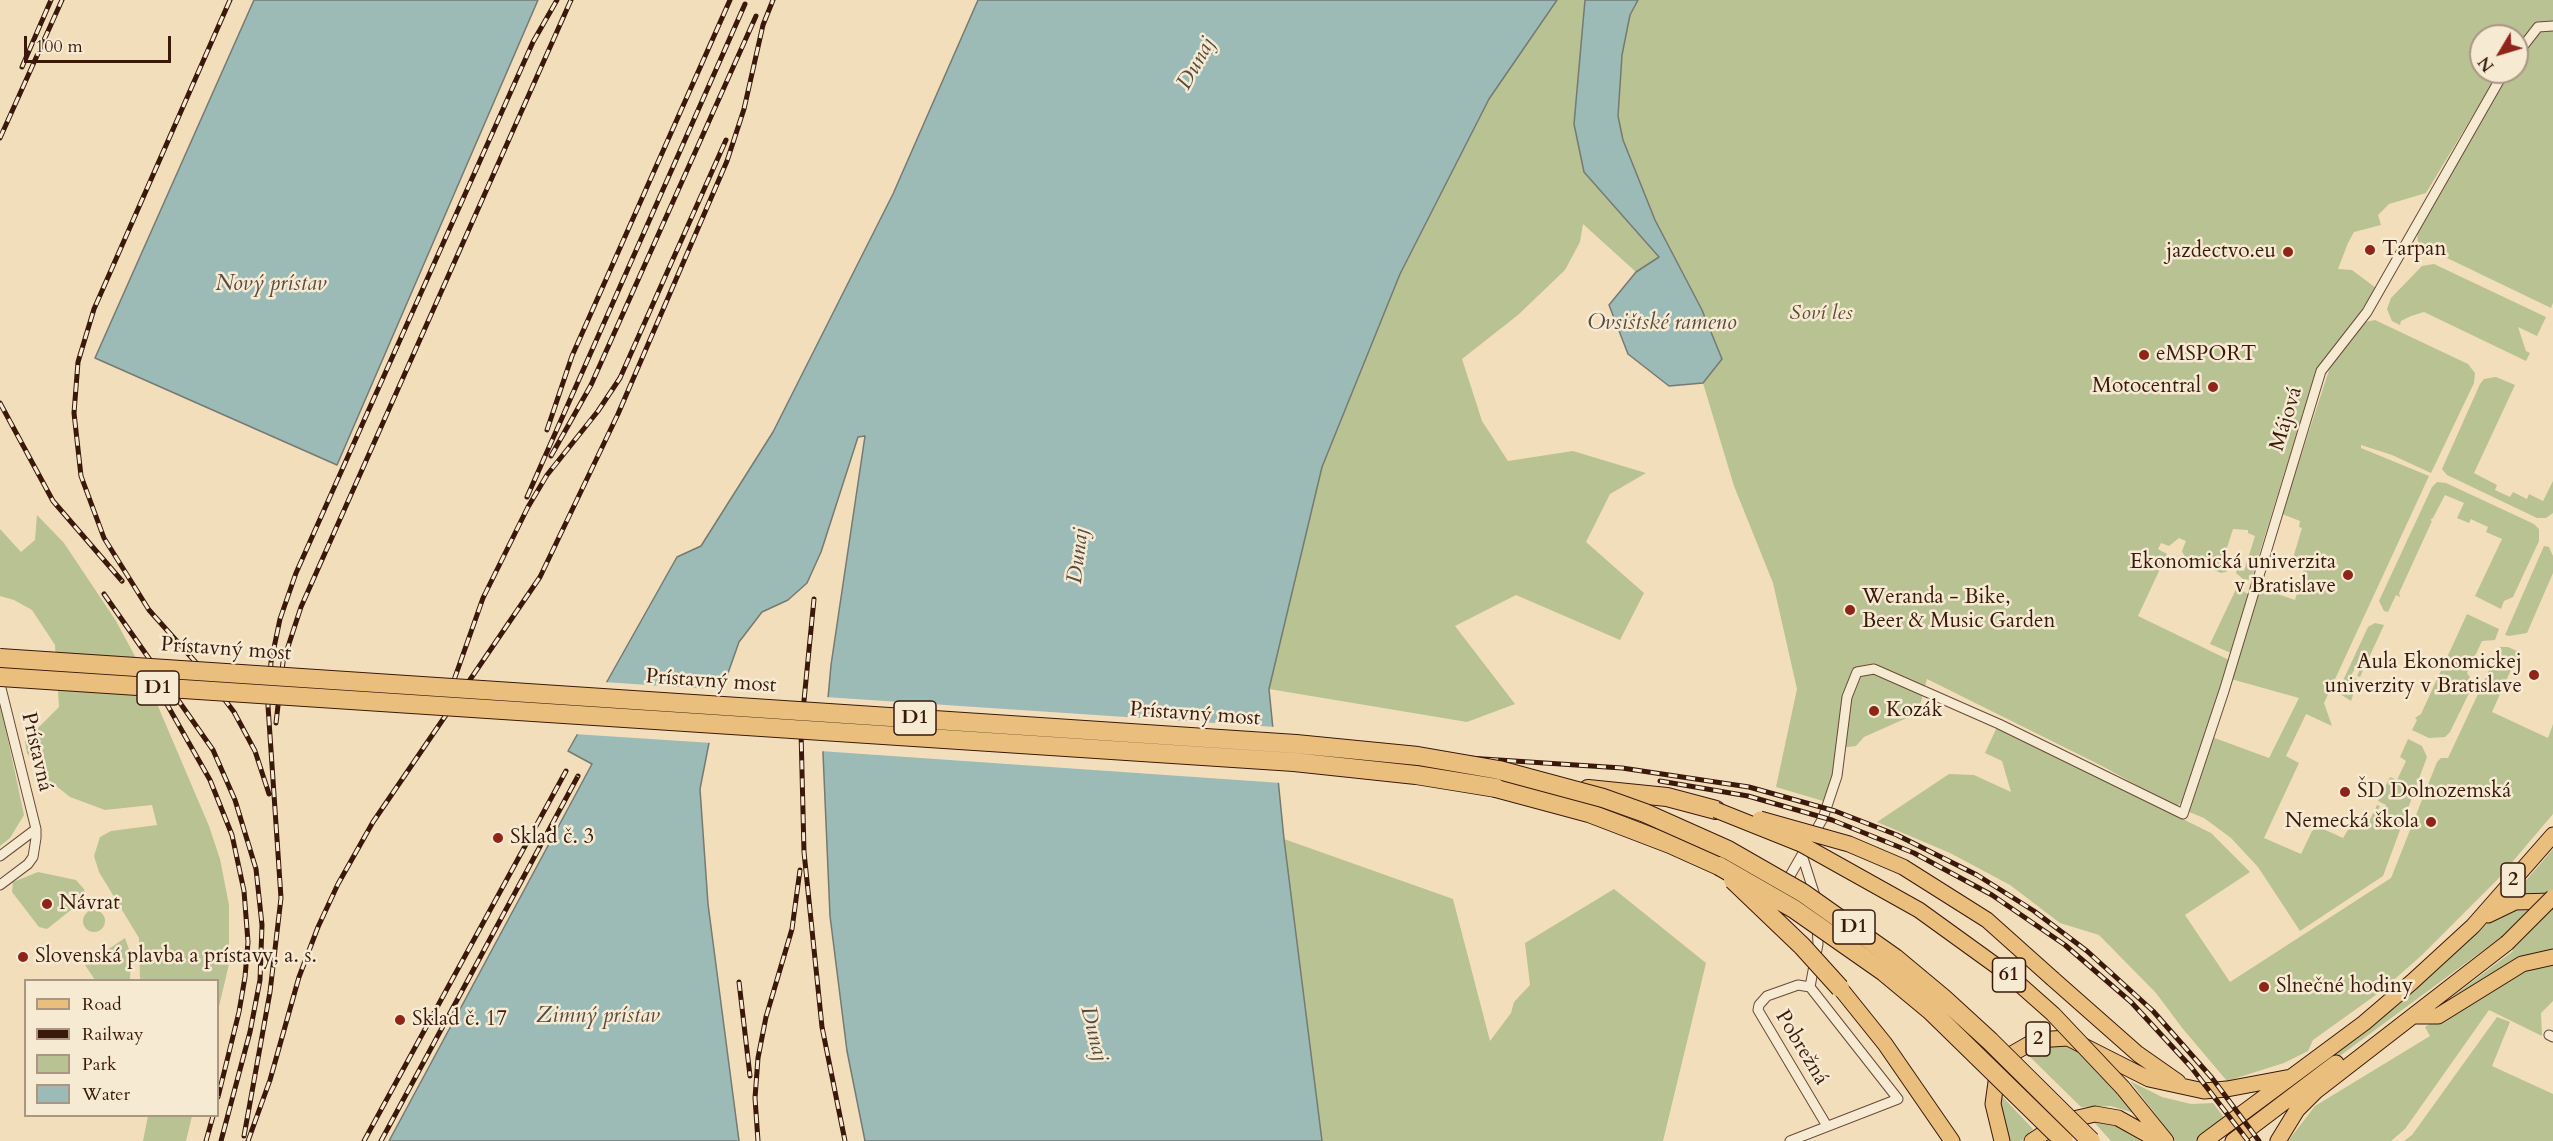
<!DOCTYPE html>
<html>
<head>
<meta charset="utf-8">
<style>
  body { margin:0 }
  #map { position:relative; width:2553px; height:1141px; overflow:hidden; background:#f3debc; font-family:Cardo,serif }
  canvas { display:block }
  .legend { position:absolute; left:24px; top:979px; width:195px; height:138px; box-sizing:border-box; background:#f7ead3; border:2px solid #ab9683; margin:0; padding:8px 10px; list-style:none; font-size:18px; color:#3a190b }
  .legend li { display:flex; align-items:center; gap:12px; height:30px }
  .legend b { width:30px; border:2px solid #ab9683 }
  .north { position:absolute; left:2469px; top:24px; width:60px; height:60px; box-sizing:border-box; background:#f7ead3; border:2px solid #ab9683; border-radius:50%; rotate:232deg; font-size:16px; font-weight:700; line-height:24px; text-align:center; color:#3a190b }
  .north::after { content:''; display:block; margin:auto; width:21px; height:27px; background:#8f2418; clip-path:polygon(50% 0,100% 100%,50% 72%,0 100%) }
  .scale { position:absolute; left:24px; top:36px; width:147px; height:27px; box-sizing:border-box; border:3px solid #3a190b; border-top:0; padding-left:8px; font-size:18px; line-height:21px; white-space:nowrap; color:#3a190b; -webkit-text-stroke:4px #f7ead3; paint-order:stroke }
</style>
</head>
<body>
<div id="map">
<canvas width="2553" height="1141"></canvas>
<ul class="legend">
<li><b style="height:8px;background:#eabf7e"></b>Road</li>
<li><b style="height:8px;background:#3a190b"></b>Railway</li>
<li><b style="height:16px;background:#b8c293"></b>Park</li>
<li><b style="height:16px;background:#9cbbb6"></b>Water</li>
</ul>
<div class="north">N</div>
<div class="scale">100 m</div>
</div>
<script>
const ctx = document.querySelector('canvas').getContext('2d');
ctx.lineJoin = 'round';
function fill(path, color) {
  ctx.fillStyle = color;
  ctx.fill(path, 'evenodd');
}
function poly(rows) {
  const path = new Path2D();
  for (const r of rows) {
    if (r.length === 3) {
      path.moveTo(r[0] + r[2], r[1]);
      path.arc(r[0], r[1], r[2], 0, 2 * Math.PI);
      continue;
    }
    path.moveTo(r[0], r[1]);
    for (let i = 2; i < r.length; i += 2) path.lineTo(r[i], r[i + 1]);
  }
  return path;
}
function strokePath(path, color, width, dash) {
  ctx.strokeStyle = color;
  ctx.lineWidth = width;
  ctx.lineCap = dash ? 'butt' : 'round';
  ctx.setLineDash(dash || []);
  ctx.stroke(path);
}
function drawText(font, color, halo, rows, align = 'center') {
  ctx.font = font + ' Cardo,serif';
  ctx.lineWidth = 5;
  ctx.setLineDash([]);
  ctx.textBaseline = 'middle';
  ctx.strokeStyle = halo;
  ctx.fillStyle = color;
  for (const [text, x, y, turn = 0] of rows) {
    ctx.save();
    ctx.translate(x, y);
    ctx.rotate((+turn || 0) * Math.PI / 180);
    ctx.textAlign = isNaN(turn) ? turn : align;
    if (halo) ctx.strokeText(text, 0, 0);
    ctx.fillText(text, 0, 0);
    ctx.restore();
  }
}
fill(poly([
  [1557,0,1585,0,1574,124,1584,172,1659,258,1636,272,1583,224,1580,242,1565,270,1518,315,1462,359,1482,421,1508,461,1573,451,1646,473,1610,494,1586,542,1644,593,1620,640,1516,595,1455,626,1515,704,1467,722,1269,689,1322,467,1400,274,1489,99],
  [1638,0,2553,0,2553,303,2551,308,2418,244,2417,231,2506,72,2517,72,2517,54,2533,25,2517,48,2517,36,2481,36,2481,72,2499,72,2426,193,2389,204,2378,215,2381,225,2354,232,2348,243,2338,269,2352,270,2376,288,2351,327,2316,371,2251,580,2243,579,2236,573,2237,570,2244,571,2255,536,2248,533,2248,530,2233,529,2222,563,2230,566,2226,572,2221,573,2185,557,2182,551,2186,541,2179,538,2169,546,2161,543,2158,549,2167,554,2138,616,2229,660,2189,786,2182,802,2176,807,2102,766,1927,679,1918,713,1864,737,1856,746,1839,748,1833,764,1833,804,1776,787,1797,689,1773,583,1734,486,1703,383,1722,359,1702,310,1655,220,1623,140,1618,116,1622,55,1630,15],
  [2434,264,2546,317,2537,336,2518,327,2526,351,2530,353,2526,361,2424,312,2411,316,2401,321,2400,325,2392,321,2387,309,2391,298,2422,266],
  [2375,320,2468,364,2475,373,2474,383,2431,473,2392,455,2361,445,2361,448,2429,476,2324,703,2332,726,2306,714,2286,756,2299,763,2264,838,2301,854,2312,831,2319,827,2343,838,2348,830,2355,826,2365,830,2377,805,2380,806,2375,815,2380,817,2386,805,2378,801,2390,777,2397,780,2406,761,2400,757,2408,739,2422,746,2427,757,2383,876,2300,931,2258,867,2231,838,2204,818,2189,812,2212,737,2269,758,2299,698,2231,679,2260,588,2295,600,2306,562,2293,558,2302,528,2299,527,2300,521,2282,514,2331,364,2365,322],
  [2496,377,2515,385,2474,473,2497,485,2495,490,2510,497,2513,492,2527,499,2529,494,2543,501,2553,481,2553,513,2546,518,2537,518,2447,475,2442,469,2480,384,2484,379],
  [2437,482,2446,483,2534,524,2539,529,2539,541,2513,597,2504,601,2501,609,2475,596,2502,539,2486,532,2488,527,2475,521,2471,519,2469,523,2457,518,2464,503,2445,495,2433,518,2430,520,2432,521,2399,593,2400,597,2396,595,2388,612,2384,611,2379,601,2432,487],
  [37,515,64,543,116,621,143,671,209,826,220,859,229,905,229,964,218,1011,218,980,140,980,139,938,99,872,94,856,100,837,111,831,157,825,152,805,105,810,70,797,41,774,27,753,25,741,59,707,55,645,32,610,14,600,0,596,0,529,21,552,35,540],
  [2544,546,2549,547,2553,556,2553,573,2527,633,2509,636,2505,635],
  [2237,587,2249,595,2231,653,2210,644],
  [2467,614,2499,629,2495,640,2482,641,2467,673,2474,683,2450,732,2445,737,2429,738,2412,730,2417,720,2415,718,2421,714],
  [2375,623,2384,625,2360,677,2357,676,2361,667,2357,664,2351,676,2358,680,2351,701,2340,694,2340,687,2368,627],
  [2500,647,2508,647,2519,652,2492,712,2548,738,2553,724,2553,814,2497,880,2422,955,2380,992,2313,1040,2308,1051,2284,1063,2227,1081,2183,1029,2156,993,2099,935,2060,923,2010,885,1950,853,1877,822,1949,774,1974,775,2011,792,2002,761,1985,753,1997,727,2211,833,2250,872,2185,915,2230,982,2391,878,2437,762,2441,758,2448,758],
  [0,702,24,815,10,838,0,846],
  [1284,839,1453,899,1490,1041,1511,1013,1514,1002,1530,985,1525,943,1614,889,1706,963,1663,1141,1322,1141],
  [2553,849,2553,894,2509,900],
  [38,872,76,880,84,889,86,898,47,929,39,927,12,892,13,882],
  [2534,903,2553,906,2553,952,2428,1015,2513,951,2501,937,2310,1078,2299,1081,2399,1004,2490,921],
  [94,921,11],
  [125,938,131,955,130,980,95,980,85,965],
  [2553,962,2553,1001,2541,1013,2542,1036,2489,1010,2405,1129,2391,1141,2288,1141,2315,1106,2430,1036,2425,1027,2522,969],
  [2497,1017,2510,1022,2492,1066,2553,1094,2553,1141,2404,1141,2412,1135],
  [2056,1045,2076,1047,2134,1113,2111,1106,2081,1107,2025,1052,2039,1046],
  [2130,1081,2162,1097,2191,1104,2213,1103,2225,1119,2195,1141,2176,1141],
  [1999,1093,2033,1129,2021,1141,2011,1141,2004,1123],
  [148,1116,192,1116,186,1141,143,1141],
  [2093,1121,2125,1128,2147,1141,2111,1141]
]), '#b8c293');
const water = poly([
  [254,0,538,0,337,465,95,358,254,0],
  [978,0,1557,0,1489,99,1400,274,1322,467,1269,689,1284,839,1322,1141,865,1141,847,1051,830,916,823,753,831,665,865,436,858,437,821,552,807,583,788,600,762,612,739,642,716,707,700,789,708,904,739,1141,389,1141,592,764,568,751,677,557,701,546,773,432,893,194,978,0],
  [1585,0,1638,0,1630,15,1622,55,1618,116,1623,140,1655,220,1702,310,1722,359,1703,383,1669,386,1628,354,1609,305,1636,272,1659,257,1584,172,1574,124,1585,0]
]);
fill(water, '#9cbbb6');
strokePath(water, '#757a72', 1.5);
fill(poly([
  [603,682,725,690,712,743,574,734],
  [825,697,1276,727,1281,783,820,751]
]), '#f3debc');
const street = poly([
  [2517,54,2538,27,2553,26],
  [0,684,36,829,36,838,33,857,28,864,0,885],
  [1802,855,1816,899],
  [0,856,36,829],
  [1787,881,1823,818,1837,776,1847,697,1857,672,1874,669,1999,724,2183,814,2224,691,2321,371,2367,312,2504,72],
  [1810,987,1798,985,1767,996,1759,1005,1758,1010,1827,1126],
  [2549,1035,2553,1037],
  [1790,1141,1898,1099,1810,987,1818,944,1817,925]
]);
const primary = poly([
  [2488,915,2515,902,2553,901],
  [2053,979,2138,1054,2178,1082],
  [1840,988,1885,1044,1952,1141],
  [2415,1016,2438,1016,2522,964,2553,957],
  [2123,1088,2166,1141],
  [2002,1141,1993,1104,1997,1075,2010,1055,2036,1040,2068,1038,2149,1079,2204,1091,2227,1089,2291,1077],
  [2032,1141,2061,1122,2095,1114,2118,1118,2159,1141],
  [2205,1141,2364,1023,2412,982,2473,926,2553,835],
  [2233,1141,2336,1063],
  [2278,1141,2297,1110,2316,1091,2507,943]
]);
const highway = poly([
  [1496,788,1589,813,1670,844,1719,866],
  [1588,789,1667,797,1716,810]
]);
strokePath(street, '#684a37', 11);
strokePath(primary, '#3a190b', 17);
strokePath(highway, '#3a190b', 20);
strokePath(street, '#f7ead3', 9);
strokePath(primary, '#eabf7e', 15);
strokePath(highway, '#eabf7e', 18);
const rail = poly([
  [230,0,94,309,78,362,74,413,81,476,104,538,149,610,199,666,234,712,255,751,269,794],
  [22,67,51,0],
  [0,138,62,0],
  [0,403,53,501,122,581],
  [547,430,572,356,730,0],
  [551,456,591,385,756,16],
  [527,497,745,4],
  [104,594,213,750,235,800,256,869,262,925,260,980,250,1032,221,1141],
  [814,599,801,731,804,852,822,1027,845,1141],
  [0,651,35,661,127,671,1622,768,1749,787,1835,811,1897,835,1977,875,2034,911,2087,951,2153,1011,2212,1078,2259,1141],
  [148,671,210,780,232,835,244,891,248,942,245,977,239,1012,218,1097],
  [448,697,483,598,528,507,547,475,598,411,620,378,726,140],
  [276,723,283,662,301,607,571,0],
  [1660,781,1748,796,1832,820,1914,853,1992,895,2065,945,2131,1002,2191,1067,2248,1141],
  [739,982,750,1076],
  [244,1136,270,992,281,898,268,706,271,662,280,619,296,573,341,472,533,42,557,0],
  [206,1141,213,1116],
  [248,1141,270,1080,299,977,318,927,338,884,373,822,540,577,618,414,727,161,744,109,763,25,773,0],
  [364,1141,566,771],
  [381,1141,578,776],
  [758,1141,755,1098,758,1058,766,1017,792,929,800,870]
]);
strokePath(rail, '#3a190b', 5);
strokePath(rail, '#f7ead3', 3, [9]);
const primaryBridge = poly([
  [1716,810,1801,844,1919,910,2009,975,2053,1014,2123,1088],
  [1760,819,1849,844,1903,867,1987,920,2053,979],
  [2507,943,2553,897]
]);
const highwayBridge = poly([
  [0,658,1296,744,1418,756,1499,770,1603,798,1645,813,1728,850,1803,893,1895,958,1943,998,1990,1041,2091,1141],
  [0,677,1294,762,1416,775,1496,788],
  [1719,866,1794,909,1884,972,1931,1011,2064,1141],
  [1733,880,1802,946,1840,988]
]);
strokePath(primaryBridge, '#3a190b', 17, []);
strokePath(highwayBridge, '#3a190b', 20, []);
strokePath(primaryBridge, '#eabf7e', 15);
strokePath(highwayBridge, '#eabf7e', 18);
for (const [x, y, r, color] of [
  [2370,250,6,"#8f2418"],
  [2288,252,6,"#8f2418"],
  [2144,355,6,"#8f2418"],
  [2213,387,6,"#8f2418"],
  [2348,575,6,"#8f2418"],
  [1850,610,6,"#8f2418"],
  [2534,675,6,"#8f2418"],
  [1874,711,6,"#8f2418"],
  [2345,792,6,"#8f2418"],
  [2431,822,6,"#8f2418"],
  [498,838,6,"#8f2418"],
  [47,904,6,"#8f2418"],
  [23,957,6,"#8f2418"],
  [2264,987,6,"#8f2418"],
  [400,1020,6,"#8f2418"]
]) {
  const dot = new Path2D();
  dot.arc(x, y, r, 0, 2 * Math.PI);
  ctx.fillStyle = color;
  ctx.fill(dot);
  strokePath(dot, '#f7ead3', 2);
}
for (const [x, y, w] of [
  [158,688,42],
  [915,718,42],
  [2513,880,24],
  [1854,927,42],
  [2009,975,33],
  [2038,1039,24]
]) {
  const box = new Path2D();
  box.roundRect(x - w / 2, y - 17, w, 34, 4.5);
  ctx.fillStyle = '#f7ead3';
  ctx.fill(box);
  strokePath(box, '#3a190b', 1.5);
}
drawText('bold 20px', '#3a190b', null, [
  ["D1",158,688],
  ["D1",915,718],
  ["2",2513,880],
  ["D1",1854,927],
  ["61",2009,975],
  ["2",2038,1039]
]);
drawText('21px', '#3a190b', '#f7ead3', [
  ["Tarpan",2382,250],
  ["jazdectvo.eu",2276,252,"right"],
  ["eMSPORT",2156,355],
  ["Motocentral",2201,387,"right"],
  ["Ekonomická univerzita",2336,563,"right"],
  ["v Bratislave",2336,587,"right"],
  ["Weranda - Bike,",1862,598],
  ["Beer & Music Garden",1862,622],
  ["Aula Ekonomickej",2522,663,"right"],
  ["univerzity v Bratislave",2522,687,"right"],
  ["Kozák",1886,711],
  ["ŠD Dolnozemská",2357,792],
  ["Nemecká škola",2419,822,"right"],
  ["Sklad č. 3",510,838],
  ["Návrat",59,904],
  ["Slovenská plavba a prístavy, a. s.",35,957],
  ["Slnečné hodiny",2276,987],
  ["Sklad č. 17",412,1020]
], 'left');
drawText('italic 21px', '#604c34', '#f7ead3', [
  ["Soví les",1821,314]
]);
drawText('21px', '#3a190b', '#f7ead3', [
  ["Májová",2287,419,-73],
  ["Prístavný most",226,650,4],
  ["Prístavný most",711,682,4],
  ["Prístavný most",1195,715,4],
  ["Prístavná",36,752,77],
  ["Pobrežná",1801,1048,59]
]);
drawText('italic 22px', '#574a3e', '#f7ead3', [
  ["Dunaj",1197,64,-61],
  ["Nový prístav",271,285],
  ["Ovsištské rameno",1662,324],
  ["Dunaj",1079,556,-83],
  ["Zimný prístav",598,1017],
  ["Dunaj",1093,1034,76]
]);
</script>
</body>
</html>
